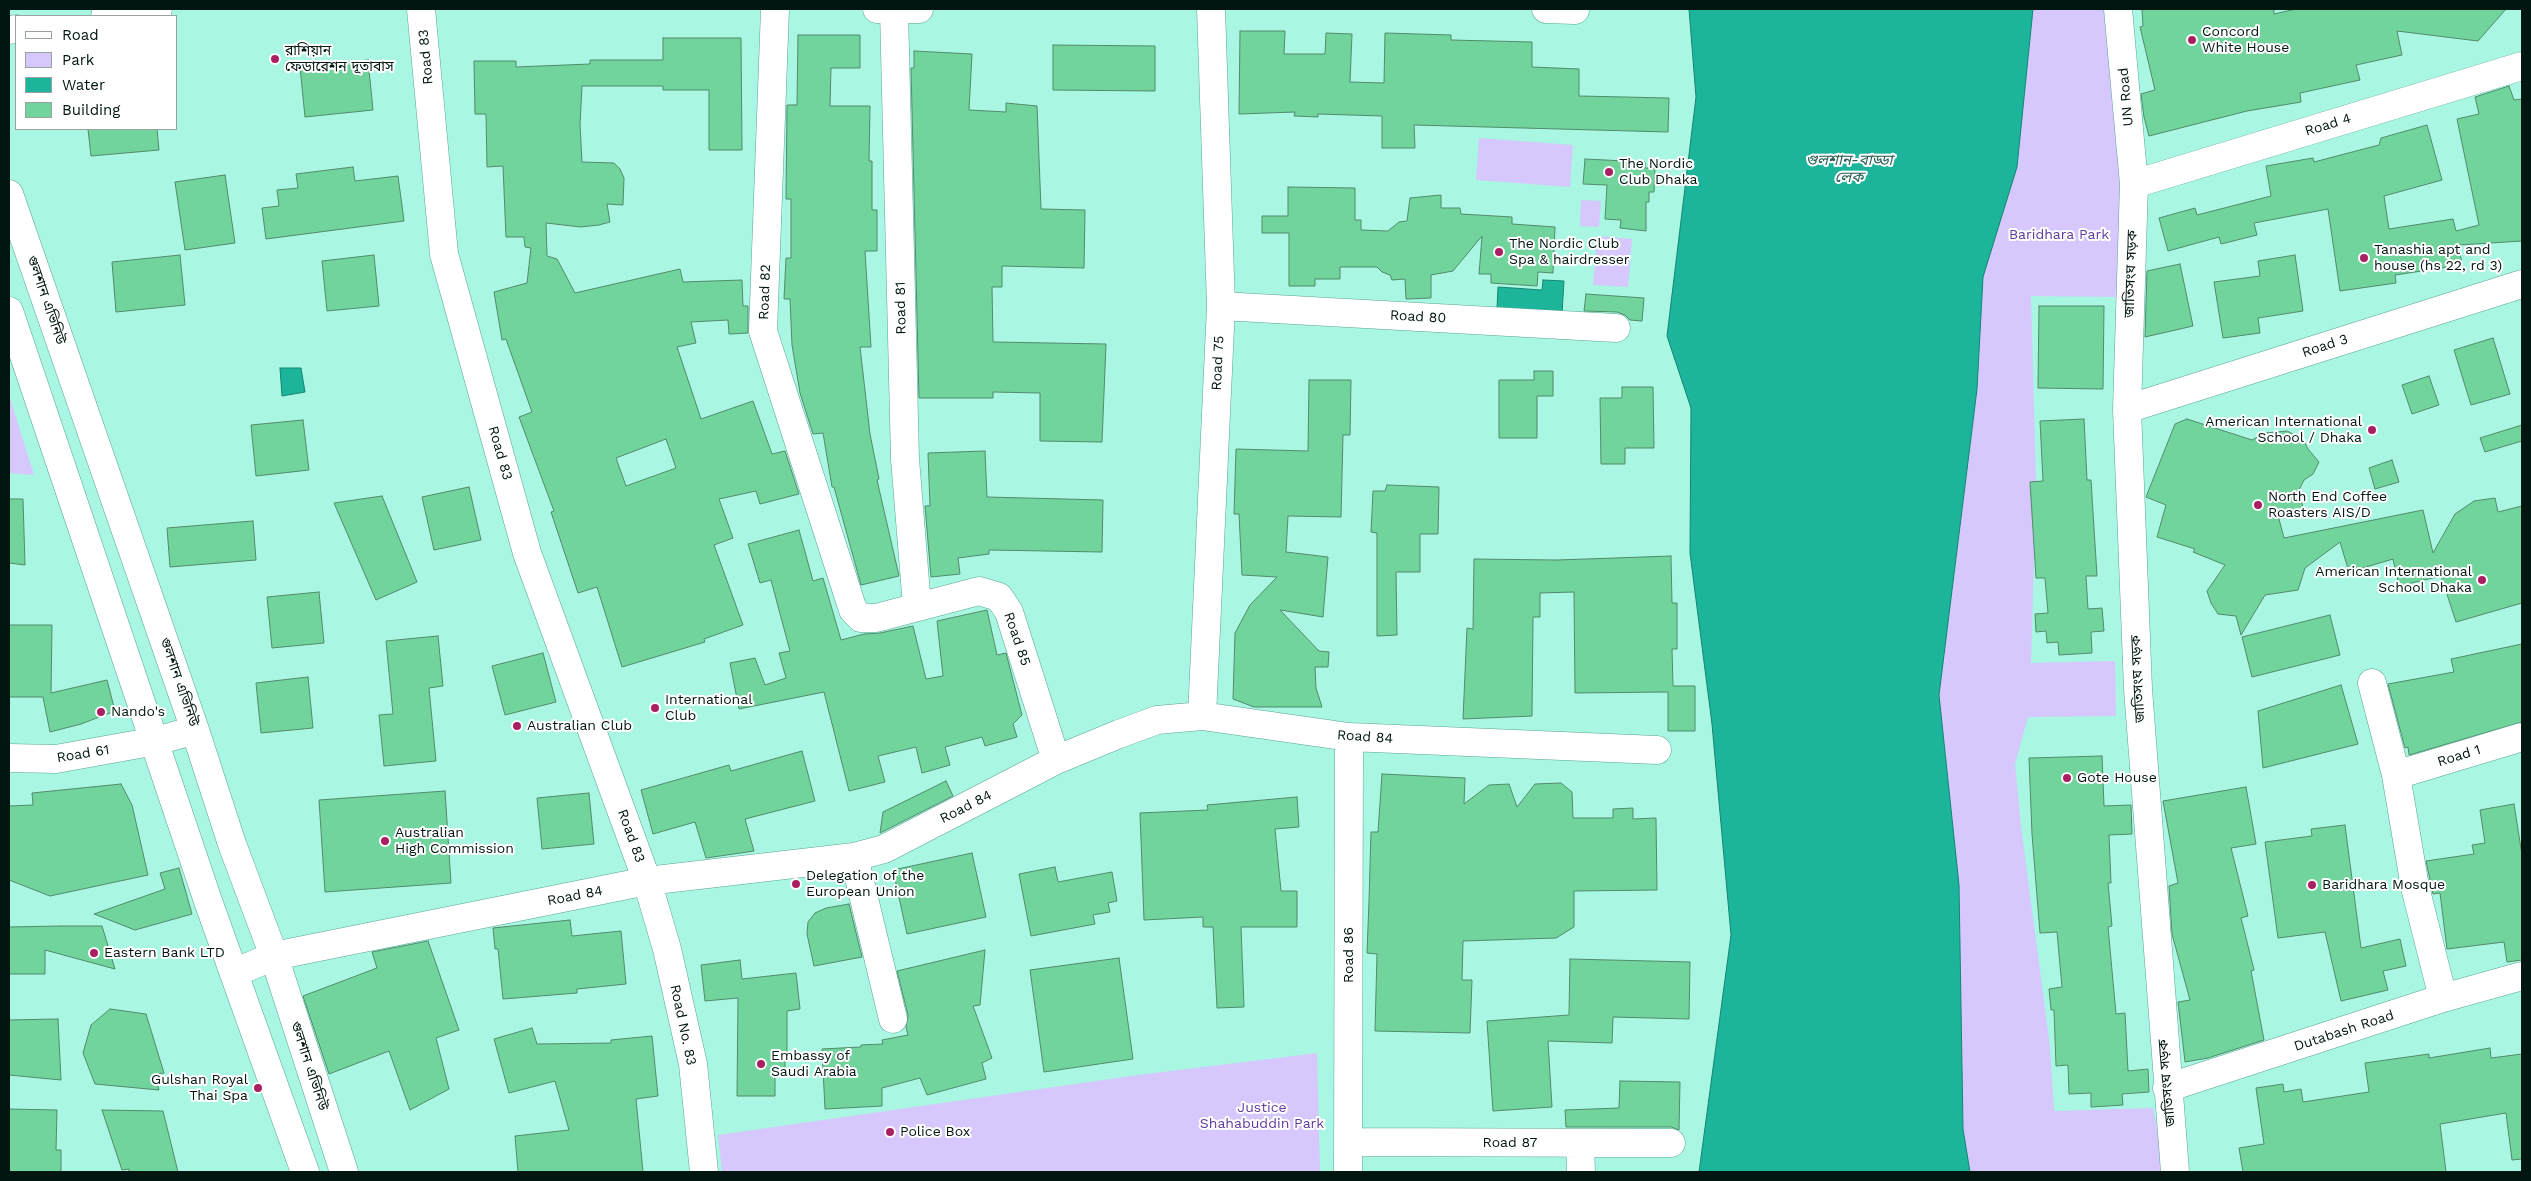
<!DOCTYPE html>
<html>
<head>
<meta charset="utf-8">
<style>
  body { margin:0 }
  #map { position:relative; width:2531px; height:1181px; overflow:hidden; background:#a9f6e3; font-family:"Work Sans",sans-serif }
  canvas { display:block }
  .frame { position:absolute; inset:0; border:10px solid #011611; pointer-events:none }
  .legend { position:absolute; left:15px; top:15px; width:162px; height:115px; box-sizing:border-box; background:#fff; border:1px solid #99a2a0; margin:0; padding:6px 9px; list-style:none; font-size:15px; color:#011611 }
  .legend li { display:flex; align-items:center; gap:10px; height:25px }
  .legend b { width:25px; border:1px solid #99a2a0 }
</style>
</head>
<body>
<div id="map">
<canvas width="2531" height="1181"></canvas>
<div class="frame"></div>
<ul class="legend">
<li><b style="height:6px;background:#fff"></b>Road</li>
<li><b style="height:14px;background:#d6c7fd"></b>Park</li>
<li><b style="height:14px;background:#1cb59c"></b>Water</li>
<li><b style="height:14px;background:#71d49d"></b>Building</li>
</ul>
</div>
<script>
const ctx = document.querySelector('canvas').getContext('2d');
ctx.lineJoin = 'round';
function fill(path, color) {
  ctx.fillStyle = color;
  ctx.fill(path, 'evenodd');
}
function poly(rows) {
  const path = new Path2D();
  for (const r of rows) {
    path.moveTo(r[0], r[1]);
    for (let i = 2; i < r.length; i += 2) path.lineTo(r[i], r[i + 1]);
  }
  return path;
}
function strokePath(path, color, width, dash) {
  ctx.strokeStyle = color;
  ctx.lineWidth = width;
  ctx.lineCap = dash ? 'butt' : 'round';
  ctx.setLineDash(dash || []);
  ctx.stroke(path);
}
function drawText(font, color, halo, rows, align = 'center') {
  ctx.font = font + ' "Work Sans","Noto Sans Bengali",sans-serif';
  ctx.lineWidth = 4;
  ctx.setLineDash([]);
  ctx.textBaseline = 'middle';
  ctx.strokeStyle = halo;
  ctx.fillStyle = color;
  for (const [text, x, y, turn = 0] of rows) {
    ctx.save();
    ctx.translate(x, y);
    ctx.rotate((+turn || 0) * Math.PI / 180);
    ctx.textAlign = isNaN(turn) ? turn : align;
    if (halo) ctx.strokeText(text, 0, 0);
    ctx.fillText(text, 0, 0);
    ctx.restore();
  }
}
fill(poly([
  [2015,9,2107,9,2122,184,2117,297,2031,296,2036,484,2031,663,2115,661,2116,716,2028,717,2015,764,2021,826,2050,1047,2054,1111,2153,1108,2165,1172,1966,1172,1936,702,1955,569,1955,547,1980,283],
  [1479,138,1573,145,1570,187,1476,180],
  [1581,200,1601,201,1599,227,1580,226],
  [1597,236,1632,239,1628,287,1593,285],
  [9,395,34,475,9,473],
  [1317,1053,1320,1172,722,1172,718,1135,1131,1076]
]), '#d6c7fd');
const water = poly([
  [1689,9,2033,9,2017,167,1983,277,1977,389,1939,695,1959,885,1963,1129,1970,1172,1699,1172,1731,935,1712,724,1690,553,1691,408,1667,336,1696,97,1689,9],
  [1543,280,1564,281,1562,313,1497,308,1498,287,1542,290,1543,280],
  [280,368,301,368,305,392,282,396,280,368]
]);
fill(water, '#1cb59c');
strokePath(water, '#148572', 1);
const building = poly([
  [2142,9,2274,9,2274,14,2296,9,2506,9,2478,41,2397,31,2402,55,2356,65,2360,80,2300,93,2301,102,2247,111,2149,136,2144,117,2141,94,2155,90,2140,27,2143,26,2142,9],
  [1240,31,1285,31,1284,54,1325,54,1326,33,1352,34,1350,82,1384,83,1385,33,1451,35,1451,40,1532,42,1532,67,1579,69,1579,96,1669,98,1668,132,1414,125,1415,148,1382,148,1382,116,1318,114,1318,117,1294,116,1295,112,1239,114,1240,31],
  [798,35,860,35,860,68,831,68,830,106,870,106,869,161,872,161,872,210,877,210,877,251,865,251,871,347,860,347,870,434,879,479,877,480,899,576,861,585,834,487,832,487,823,433,813,434,800,393,792,345,790,299,784,299,786,258,791,258,791,199,786,199,787,105,797,105,798,35],
  [663,38,741,38,742,150,709,150,709,90,663,90,663,86,582,86,580,125,582,162,614,163,620,169,624,178,623,205,607,204,610,222,599,225,581,227,546,223,547,256,557,259,575,293,680,269,683,282,742,280,743,306,748,306,748,333,729,334,728,320,691,322,696,343,677,347,701,419,753,401,772,454,785,451,799,494,760,504,756,491,719,499,733,538,714,545,743,625,704,639,705,642,622,667,597,587,578,593,551,512,554,511,519,417,532,412,506,339,502,340,494,292,527,283,531,248,525,247,524,237,506,237,503,166,487,167,486,114,475,114,474,61,516,61,516,67,590,64,590,60,663,60,663,38],
  [666,439,676,468,626,486,616,458,666,439],
  [1053,45,1155,46,1155,91,1053,90,1053,45],
  [914,51,972,54,969,110,1006,112,1006,103,1037,106,1041,209,1085,210,1084,268,1002,266,1002,287,992,287,993,342,1106,344,1102,442,1040,441,1040,393,993,392,993,398,919,398,911,68,914,68,914,51],
  [368,60,373,110,305,117,300,67,368,60],
  [2509,86,2514,100,2522,99,2522,241,2459,245,2462,265,2395,275,2396,283,2340,291,2328,209,2254,223,2257,235,2221,244,2219,237,2168,251,2159,218,2195,208,2197,215,2271,196,2266,166,2313,158,2314,162,2379,145,2381,138,2427,125,2442,180,2384,196,2389,229,2453,219,2456,231,2479,225,2457,119,2479,114,2475,97,2509,86],
  [88,129,157,129,159,150,91,156,88,129],
  [1585,159,1645,162,1645,168,1655,168,1654,192,1649,192,1649,202,1646,202,1646,231,1620,228,1621,220,1605,219,1607,185,1583,184,1585,159],
  [353,167,355,181,398,176,404,221,266,239,262,208,279,206,277,190,298,188,296,174,353,167],
  [225,175,235,243,185,250,175,182,225,175],
  [1288,187,1355,188,1355,220,1361,220,1361,230,1388,231,1399,222,1407,221,1410,198,1441,195,1441,208,1460,208,1461,214,1512,217,1512,224,1555,227,1553,273,1538,272,1537,286,1491,283,1491,274,1479,274,1482,236,1453,271,1431,275,1431,298,1406,299,1405,279,1392,280,1390,275,1382,272,1377,267,1340,267,1340,279,1315,279,1315,286,1289,286,1289,233,1262,233,1262,216,1288,216,1288,187],
  [180,255,185,305,116,312,112,262,180,255],
  [374,255,379,306,327,311,322,261,374,255],
  [2295,255,2303,311,2258,318,2260,333,2223,338,2214,282,2260,276,2258,261,2295,255],
  [2180,264,2193,326,2145,337,2147,271,2180,264],
  [1586,294,1644,298,1642,321,1630,320,1625,315,1617,312,1584,311,1586,294],
  [2039,306,2104,306,2103,389,2038,388,2039,306],
  [2493,338,2510,394,2471,405,2454,350,2493,338],
  [1534,371,1553,371,1553,396,1537,396,1537,438,1499,438,1499,380,1534,380,1534,371],
  [2429,376,2439,405,2412,414,2402,385,2429,376],
  [1309,380,1351,380,1350,435,1343,435,1341,517,1288,516,1286,552,1328,557,1323,617,1280,610,1319,651,1329,652,1328,667,1315,667,1316,688,1322,707,1254,707,1233,699,1235,633,1250,605,1277,577,1242,575,1239,514,1234,514,1236,449,1308,451,1309,380],
  [1622,387,1653,387,1654,448,1625,448,1625,464,1601,464,1600,398,1622,398,1622,387],
  [2084,419,2087,480,2091,480,2097,576,2086,576,2088,609,2102,608,2104,631,2091,632,2092,653,2059,655,2058,642,2047,643,2046,631,2036,632,2035,614,2048,613,2045,578,2036,578,2030,482,2043,481,2040,421,2084,419],
  [2187,419,2252,440,2265,433,2287,431,2303,439,2308,449,2319,462,2313,474,2304,480,2299,490,2304,512,2279,519,2284,538,2423,510,2433,553,2455,514,2474,501,2495,498,2498,512,2522,506,2522,603,2456,622,2441,576,2399,586,2393,559,2349,572,2340,542,2305,568,2298,590,2265,595,2241,635,2236,616,2218,614,2211,603,2207,591,2225,565,2193,552,2195,549,2157,537,2166,505,2146,497,2175,424,2187,419],
  [303,420,309,470,256,476,251,425,303,420],
  [2522,425,2522,441,2485,452,2480,438,2522,425],
  [985,451,987,497,1103,500,1102,552,989,550,989,554,958,558,960,574,931,577,925,506,930,506,928,453,985,451],
  [2392,460,2399,482,2375,489,2369,468,2392,460],
  [1387,485,1439,487,1438,534,1420,534,1420,572,1396,572,1397,635,1377,636,1377,533,1371,532,1373,491,1385,491,1387,485],
  [469,487,481,540,434,550,422,497,469,487],
  [382,496,417,582,376,600,334,503,382,496],
  [9,499,23,499,25,565,9,563,9,499],
  [253,521,256,560,170,567,167,528,253,521],
  [799,530,813,581,823,578,841,640,864,634,880,633,913,626,926,679,943,676,937,621,987,610,997,655,1006,653,1022,715,1013,724,1017,737,985,746,982,737,945,747,950,765,922,773,916,747,878,756,885,782,849,791,824,692,739,709,730,663,755,658,765,685,786,678,779,653,790,651,771,580,760,583,748,544,799,530],
  [1671,556,1672,603,1677,603,1677,649,1672,649,1673,686,1695,686,1695,731,1668,731,1668,692,1575,693,1574,592,1540,593,1540,617,1533,617,1532,716,1463,719,1467,628,1473,629,1474,559,1557,560,1671,556],
  [319,592,324,643,272,648,267,597,319,592],
  [2330,615,2340,655,2252,677,2242,637,2330,615],
  [9,625,52,625,51,693,107,680,115,711,81,724,50,732,43,697,9,697,9,625],
  [438,636,443,686,429,688,436,761,384,766,379,715,393,714,386,641,438,636],
  [2522,644,2522,722,2409,755,2408,747,2405,748,2388,684,2454,672,2451,659,2522,644],
  [543,653,556,702,505,715,492,666,543,653],
  [308,677,313,728,261,733,256,683,308,677],
  [2341,685,2358,744,2263,768,2258,711,2341,685],
  [802,751,815,801,745,819,754,851,706,858,695,822,653,834,641,790,729,765,731,771,802,751],
  [2102,756,2104,806,2131,805,2132,834,2109,835,2111,883,2108,883,2112,926,2108,927,2116,1014,2125,1013,2128,1071,2148,1069,2149,1092,2122,1094,2123,1105,2091,1107,2091,1093,2069,1094,2068,1065,2056,1066,2054,1010,2051,1010,2049,989,2062,987,2057,932,2040,933,2032,834,2029,758,2102,756],
  [1382,774,1465,778,1464,804,1489,785,1509,784,1517,807,1535,784,1561,783,1572,792,1573,818,1613,818,1613,809,1633,808,1633,819,1656,818,1657,890,1574,891,1574,927,1556,938,1463,941,1462,980,1472,980,1470,1033,1375,1031,1377,954,1367,953,1369,901,1371,832,1378,832,1382,774],
  [946,781,953,796,880,833,883,812,946,781],
  [121,784,132,805,148,875,50,896,9,880,9,806,33,805,32,793,121,784],
  [2246,787,2256,844,2231,848,2248,916,2241,918,2254,970,2251,971,2264,1040,2208,1058,2185,1062,2178,1002,2190,1000,2172,934,2169,886,2178,883,2163,801,2246,787],
  [445,791,451,883,325,892,319,800,445,791],
  [589,793,594,844,542,849,537,798,589,793],
  [1297,797,1299,827,1275,829,1281,891,1297,891,1297,927,1241,927,1244,1007,1217,1008,1213,927,1203,927,1203,917,1144,920,1140,813,1208,810,1207,805,1297,797],
  [2514,804,2522,855,2522,960,2507,962,2504,942,2447,949,2440,893,2433,894,2426,861,2474,854,2472,845,2485,843,2480,810,2514,804],
  [2345,825,2361,948,2400,939,2406,966,2383,971,2388,990,2341,1001,2325,932,2278,938,2265,842,2312,836,2311,829,2345,825],
  [972,853,986,917,907,934,893,870,972,853],
  [1055,867,1058,882,1112,872,1117,901,1108,903,1110,912,1093,915,1095,924,1031,936,1019,874,1055,867],
  [179,868,192,914,135,930,94,914,165,889,160,873,179,868],
  [849,904,862,957,814,966,807,934,808,922,815,913,826,908,849,904],
  [570,920,572,936,621,931,626,984,577,989,577,993,503,999,498,949,495,949,493,928,570,920],
  [61,926,102,926,115,969,45,950,45,974,9,974,9,927,61,926],
  [428,941,459,1030,436,1038,449,1089,410,1110,389,1051,329,1074,303,996,377,968,372,952,428,941],
  [985,950,980,1005,973,1006,992,1058,982,1063,986,1079,927,1095,920,1078,882,1088,882,1106,825,1109,822,1049,861,1047,861,1045,883,1044,882,1040,908,1035,906,1027,908,1015,897,971,985,950],
  [1119,958,1133,1059,1044,1072,1030,970,1119,958],
  [1570,959,1690,962,1689,1019,1613,1017,1612,1043,1548,1041,1552,1107,1493,1111,1487,1021,1569,1015,1570,959],
  [740,960,742,979,796,973,800,1009,787,1011,787,1056,785,1056,785,1073,775,1073,775,1096,737,1096,738,998,705,1001,701,965,740,960],
  [110,1009,146,1014,164,1073,155,1074,159,1090,95,1084,83,1053,91,1025,110,1009],
  [58,1019,61,1080,9,1075,9,1020,58,1019],
  [532,1028,537,1044,611,1043,611,1040,652,1036,658,1096,636,1099,643,1172,518,1172,515,1136,569,1130,555,1081,509,1093,494,1039,532,1028],
  [2490,1048,2491,1058,2522,1054,2522,1159,2512,1160,2506,1113,2440,1124,2446,1172,2243,1172,2239,1148,2264,1144,2256,1088,2283,1084,2284,1092,2301,1089,2303,1102,2369,1092,2365,1063,2429,1054,2429,1058,2490,1048],
  [1620,1081,1680,1082,1679,1130,1671,1127,1566,1127,1565,1110,1619,1108,1620,1081],
  [9,1109,57,1110,56,1150,61,1150,61,1172,9,1172,9,1109],
  [102,1110,163,1111,178,1172,129,1172,129,1169,122,1170,102,1110]
]);
fill(building, '#71d49d');
strokePath(building, '#518b6a', 1);
const minor = poly([
  [421,9,444,254,527,553,647,881,667,949,693,1064,704,1172],
  [775,9,763,331,853,610,861,618,876,618,979,591,999,597,1009,612,1056,760],
  [877,9,919,9],
  [1546,9,1575,10],
  [2118,9,2134,184,2127,409,2138,689,2175,1172],
  [894,10,905,459,917,606],
  [105,16,158,9],
  [9,30,16,29],
  [2134,184,2522,66],
  [9,194,195,730,232,844,274,956,344,1172],
  [1221,306,1616,328],
  [9,311,208,901,305,1172],
  [2127,409,2522,284],
  [2372,683,2396,775,2415,887,2443,998],
  [1202,716,1221,306,1211,9],
  [9,758,56,759,156,741,195,730],
  [2396,775,2522,737],
  [854,857,893,1019],
  [234,973,274,956,647,881,854,857,884,849,1056,760,1119,734,1157,720,1202,716,1349,737,1657,750],
  [2167,1088,2443,998,2522,976],
  [1348,1142,1671,1143],
  [1580,1143,1581,1172],
  [1348,1172,1349,737]
]);
strokePath(minor, '#59a594', 29);
strokePath(minor, '#fff', 28);
for (const [x, y, r, color] of [
  [2192,40,5,"#aa1f62"],
  [275,59,5,"#aa1f62"],
  [1609,172,5,"#aa1f62"],
  [1499,252,5,"#aa1f62"],
  [2364,258,5,"#aa1f62"],
  [2372,430,5,"#aa1f62"],
  [2258,505,5,"#aa1f62"],
  [2482,580,5,"#aa1f62"],
  [655,708,5,"#aa1f62"],
  [101,712,5,"#aa1f62"],
  [517,726,5,"#aa1f62"],
  [2067,778,5,"#aa1f62"],
  [385,841,5,"#aa1f62"],
  [796,884,5,"#aa1f62"],
  [2312,885,5,"#aa1f62"],
  [94,953,5,"#aa1f62"],
  [761,1064,5,"#aa1f62"],
  [258,1088,5,"#aa1f62"],
  [890,1132,5,"#aa1f62"]
]) {
  const dot = new Path2D();
  dot.arc(x, y, r, 0, 2 * Math.PI);
  ctx.fillStyle = color;
  ctx.fill(dot);
  strokePath(dot, '#fff', 2);
}
drawText('14px', '#011611', '#fff', [
  ["Concord",2202,32],
  ["White House",2202,48],
  ["রাশিয়ান",285,51],
  ["ফেডারেশন দূতাবাস",285,67],
  ["The Nordic",1619,164],
  ["Club Dhaka",1619,180],
  ["The Nordic Club",1509,244],
  ["Spa & hairdresser",1509,260],
  ["Tanashia apt and",2374,250],
  ["house (hs 22, rd 3)",2374,266],
  ["American International",2362,422,"right"],
  ["School / Dhaka",2362,438,"right"],
  ["North End Coffee",2268,497],
  ["Roasters AIS/D",2268,513],
  ["American International",2472,572,"right"],
  ["School Dhaka",2472,588,"right"],
  ["International",665,700],
  ["Club",665,716],
  ["Nando's",111,712],
  ["Australian Club",527,726],
  ["Gote House",2077,778],
  ["Australian",395,833],
  ["High Commission",395,849],
  ["Delegation of the",806,876],
  ["European Union",806,892],
  ["Baridhara Mosque",2322,885],
  ["Eastern Bank LTD",104,953],
  ["Embassy of",771,1056],
  ["Saudi Arabia",771,1072],
  ["Gulshan Royal",248,1080,"right"],
  ["Thai Spa",248,1096,"right"],
  ["Police Box",900,1132]
], 'left');
drawText('14px', '#011611', '#fff', [
  ["Road 83",426,57,-95],
  ["UN Road",2126,97,-95],
  ["Road 4",2328,125,-17],
  ["জাতিসংঘ সড়ক",2131,274,-88],
  ["Road 82",765,292,-88],
  ["গুলশান এভিনিউ",46,300,71],
  ["Road 81",901,308,-91],
  ["Road 80",1418,317,3],
  ["Road 3",2325,346,-18],
  ["Road 75",1218,363,-87],
  ["Road 83",500,453,74],
  ["Road 85",1017,639,71],
  ["জাতিসংঘ সড়ক",2138,679,-93],
  ["গুলশান এভিনিউ",179,682,71],
  ["Road 84",1365,737,4],
  ["Road 61",83,754,-9],
  ["Road 1",2459,756,-17],
  ["Road 84",966,807,-27],
  ["Road 83",631,836,70],
  ["Road 84",575,896,-11],
  ["Road 86",1349,955,-90],
  ["Road No. 83",683,1025,78],
  ["Dutabash Road",2344,1031,-18],
  ["গুলশান এভিনিউ",309,1066,72],
  ["জাতিসংঘ সড়ক",2167,1083,-95],
  ["Road 87",1510,1143]
]);
drawText('14px', '#613b9d', '#fff', [
  ["Baridhara Park",2059,235],
  ["Justice",1262,1108],
  ["Shahabuddin Park",1262,1124]
]);
drawText('italic 15px', '#275e52', '#fff', [
  ["গুলশান-বাড্ডা",1849,161],
  ["লেক",1849,178]
]);
</script>
</body>
</html>
